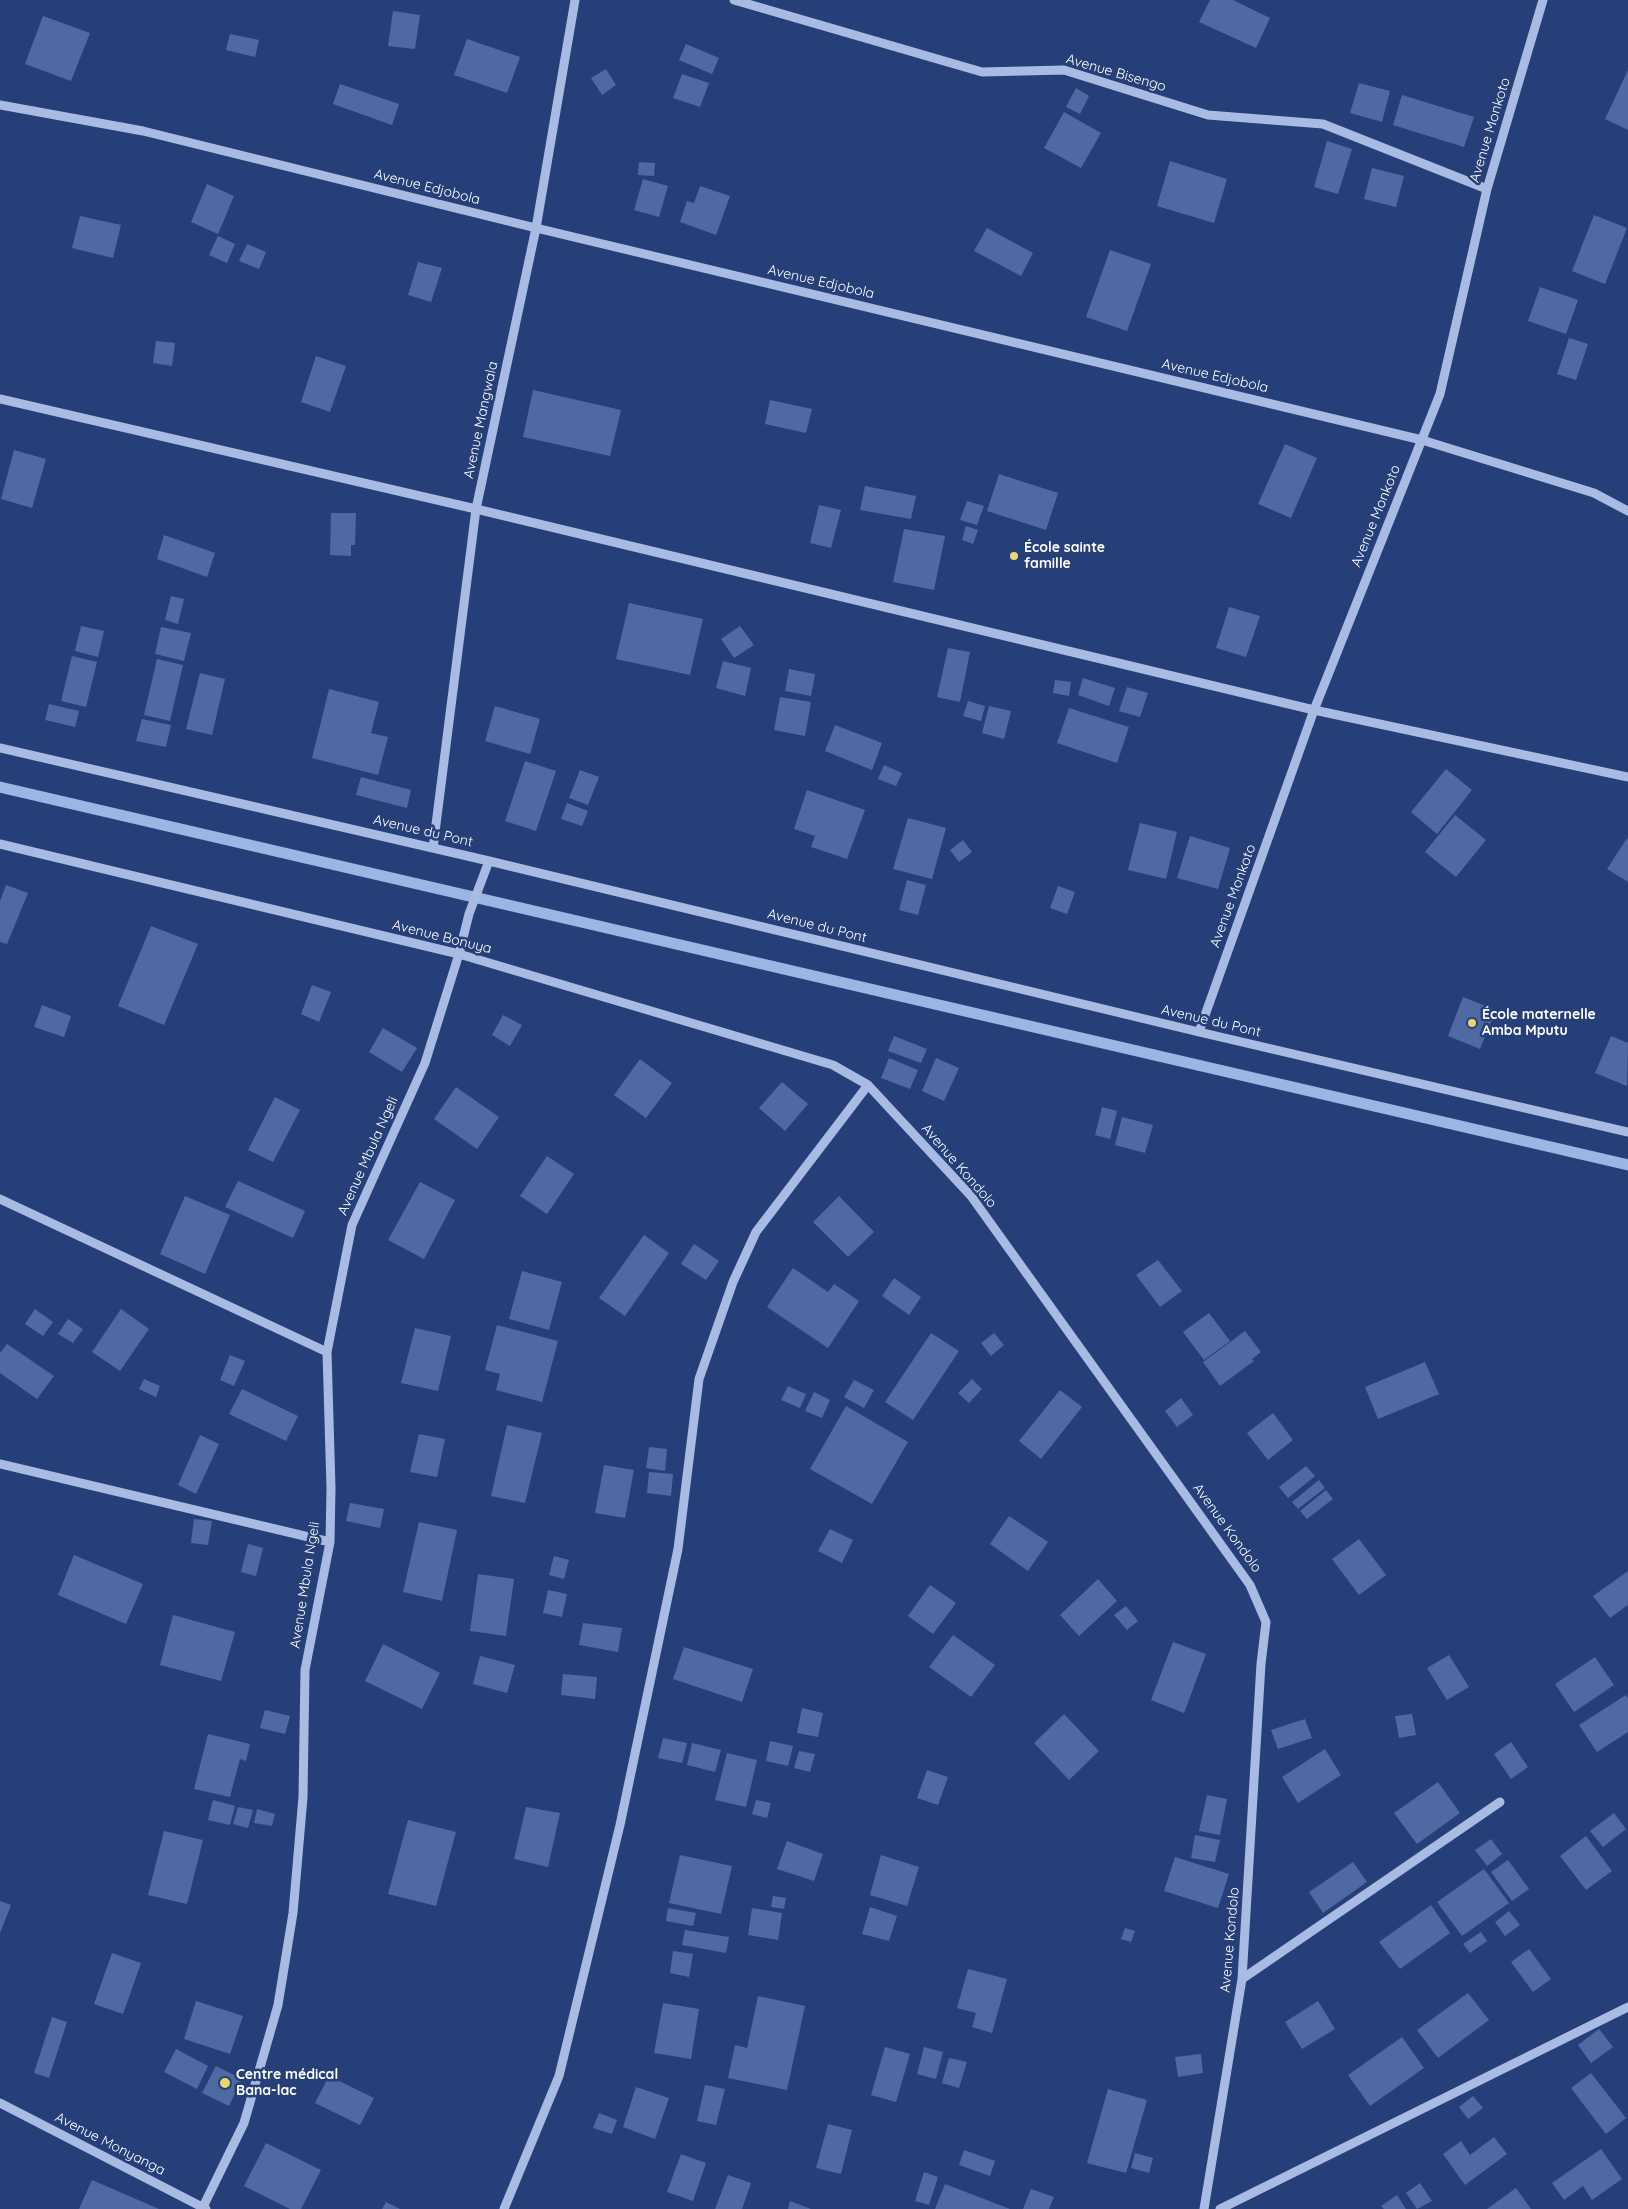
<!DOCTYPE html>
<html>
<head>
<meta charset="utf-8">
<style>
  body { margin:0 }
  canvas { display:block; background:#263f78 }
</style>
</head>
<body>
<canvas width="1628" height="2209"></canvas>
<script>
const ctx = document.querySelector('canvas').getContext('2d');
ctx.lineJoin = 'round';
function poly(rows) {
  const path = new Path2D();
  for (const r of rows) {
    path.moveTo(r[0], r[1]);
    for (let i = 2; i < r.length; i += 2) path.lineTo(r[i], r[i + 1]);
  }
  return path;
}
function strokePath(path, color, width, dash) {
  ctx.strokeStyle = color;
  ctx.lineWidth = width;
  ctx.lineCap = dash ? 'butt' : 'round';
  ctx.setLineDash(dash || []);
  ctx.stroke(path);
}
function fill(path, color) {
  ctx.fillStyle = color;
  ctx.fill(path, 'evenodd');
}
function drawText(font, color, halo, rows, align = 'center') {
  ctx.font = font + ' Quicksand,sans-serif';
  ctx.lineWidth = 5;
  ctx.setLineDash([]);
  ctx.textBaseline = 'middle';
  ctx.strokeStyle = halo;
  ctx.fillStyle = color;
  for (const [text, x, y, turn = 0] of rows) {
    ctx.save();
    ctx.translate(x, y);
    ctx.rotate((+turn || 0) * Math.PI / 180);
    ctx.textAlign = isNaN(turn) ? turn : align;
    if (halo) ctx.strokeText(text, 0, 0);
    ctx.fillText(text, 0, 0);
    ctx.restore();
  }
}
strokePath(poly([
  [0,787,1628,1165]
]), '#9db5e3', 11);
fill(poly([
  [1210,0,1233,0,1270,18,1256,48,1199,22],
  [393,11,420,15,415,49,388,46],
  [43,16,90,33,71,81,25,64],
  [230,34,259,40,255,57,226,50],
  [467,39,520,57,507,93,454,75],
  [686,44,719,58,712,74,679,60],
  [606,69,616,85,602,95,591,78],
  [1628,70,1628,130,1605,119],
  [682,74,709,83,700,107,673,98],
  [1359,83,1390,91,1382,122,1350,113],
  [340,84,399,104,392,125,333,104],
  [1076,88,1089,96,1080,114,1066,107],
  [1402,95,1474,117,1464,147,1393,125],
  [1064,112,1101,133,1081,168,1044,148],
  [1327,141,1352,149,1338,194,1314,187],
  [1170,161,1227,179,1214,223,1157,206],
  [639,162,655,163,654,176,638,175],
  [1372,168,1404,176,1396,207,1364,199],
  [643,179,668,186,659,217,634,210],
  [207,184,234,196,218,234,191,222],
  [700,186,730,196,716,235,680,222,687,201,694,203],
  [1594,215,1627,228,1605,284,1572,271],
  [80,216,121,225,113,258,72,248],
  [987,228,1033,253,1021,276,974,251],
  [218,236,235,244,227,263,209,255],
  [247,244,266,252,259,269,239,261],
  [1110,250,1151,264,1127,331,1086,317],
  [418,262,442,268,431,302,408,295],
  [1540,287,1578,300,1566,334,1528,321],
  [1569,338,1588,344,1576,380,1557,374],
  [156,341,175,343,172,366,153,363],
  [316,356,346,366,330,412,301,402],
  [533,390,621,410,610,456,523,437],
  [770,400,812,409,806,433,765,424],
  [1285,444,1317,458,1291,518,1258,504],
  [14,450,46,459,32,508,1,499],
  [999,474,1058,493,1046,530,987,511],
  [865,486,916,496,911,519,860,510],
  [967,501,984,506,977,525,960,520],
  [819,505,841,510,831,548,810,543],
  [331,513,356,513,355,545,351,545,351,556,330,555],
  [966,526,978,530,973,544,962,540],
  [904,529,945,536,934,590,893,582],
  [164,535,215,553,207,577,157,559],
  [171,596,184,599,178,624,165,620],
  [629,603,703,619,690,675,616,659],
  [1229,607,1260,616,1246,657,1216,648],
  [81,626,104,631,98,657,75,651],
  [740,626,754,645,734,658,721,639],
  [161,627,191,633,184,661,155,654],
  [948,648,970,652,960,702,937,697],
  [72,656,97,662,86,707,61,701],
  [157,659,183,665,170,721,144,715],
  [723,661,751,668,745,696,716,688],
  [789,669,815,674,811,696,785,691],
  [200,673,225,679,212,735,186,729],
  [1083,678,1115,688,1109,706,1078,695],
  [1055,680,1071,682,1069,696,1053,693],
  [1127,687,1148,693,1140,717,1119,711],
  [329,689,379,702,371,733,388,737,378,775,312,758],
  [780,697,811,702,805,736,774,730],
  [968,701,985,706,981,721,963,716],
  [49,704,79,711,75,727,45,720],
  [495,706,540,719,530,754,485,741],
  [989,706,1011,711,1004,739,982,733],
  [1069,708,1129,727,1117,763,1057,743],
  [142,719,171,725,166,747,136,741],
  [835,725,882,743,872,770,825,751],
  [525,761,556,771,536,831,505,821],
  [884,765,902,773,896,786,878,779],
  [1446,769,1472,790,1437,834,1411,812],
  [580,770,599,777,588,805,569,798],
  [361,777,411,790,407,808,356,795],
  [807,790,865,810,847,859,811,847,815,836,794,829],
  [567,803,588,811,582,826,561,819],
  [1455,815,1486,840,1456,877,1425,852],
  [908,818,946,828,932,879,893,869],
  [1140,823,1177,832,1166,879,1128,870],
  [1190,836,1230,848,1218,889,1177,878],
  [1627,838,1628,839,1628,882,1607,869],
  [963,840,972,852,959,862,950,850],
  [907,880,926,885,918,915,899,910],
  [6,885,28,893,7,944,0,942,0,901],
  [1058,886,1075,892,1067,914,1050,908],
  [151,926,198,944,164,1025,118,1006],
  [312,985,331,992,319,1022,301,1014],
  [1463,997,1496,1010,1480,1049,1448,1036],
  [42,1005,71,1016,64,1037,34,1027],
  [503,1015,522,1025,510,1046,492,1035],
  [383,1028,417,1048,402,1072,369,1052],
  [894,1036,927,1049,921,1063,888,1051],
  [1611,1036,1628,1043,1627,1086,1595,1073],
  [889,1058,918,1070,910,1089,881,1078],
  [936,1058,959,1068,944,1101,922,1091],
  [640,1059,672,1083,646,1118,614,1095],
  [782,1082,808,1104,785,1131,759,1108],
  [456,1087,499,1117,477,1149,434,1119],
  [275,1097,300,1110,273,1162,248,1150],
  [1102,1107,1117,1111,1110,1139,1095,1135],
  [1122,1117,1153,1125,1145,1153,1115,1145],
  [547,1156,574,1174,547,1214,520,1196],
  [238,1181,305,1211,293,1238,225,1207],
  [420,1182,455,1200,424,1259,388,1240],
  [185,1196,230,1215,205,1274,160,1254],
  [839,1196,874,1232,848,1257,813,1222],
  [644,1235,669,1253,625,1316,599,1298],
  [694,1244,719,1261,706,1280,681,1264],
  [1158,1260,1182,1291,1160,1307,1136,1275],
  [793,1268,828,1292,834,1284,859,1301,828,1348,767,1307],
  [522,1271,562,1282,549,1330,509,1319],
  [894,1278,921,1297,909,1315,882,1296],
  [35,1309,53,1322,43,1336,25,1324],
  [121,1309,149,1329,120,1371,92,1352],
  [1209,1313,1230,1341,1204,1360,1183,1332],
  [68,1319,83,1329,73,1343,58,1334],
  [497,1325,558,1341,542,1402,496,1390,500,1374,485,1370],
  [415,1328,451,1336,438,1391,401,1383],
  [1245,1331,1261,1352,1252,1359,1254,1361,1220,1386,1203,1362],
  [931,1333,959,1351,913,1420,885,1402],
  [994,1333,1004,1345,991,1356,981,1343],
  [7,1344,54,1376,37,1399,0,1373,0,1353],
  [230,1355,245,1361,234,1386,220,1380],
  [1425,1362,1439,1394,1378,1419,1365,1387],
  [144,1379,160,1386,156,1397,139,1389],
  [972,1379,982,1389,969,1403,958,1393],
  [854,1380,874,1390,864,1408,844,1397],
  [788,1386,806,1394,800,1408,781,1400],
  [242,1389,298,1416,286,1441,229,1414],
  [1060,1390,1082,1407,1041,1459,1019,1441],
  [814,1392,830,1400,822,1418,805,1411],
  [1181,1398,1193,1415,1177,1427,1165,1411],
  [846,1406,908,1442,872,1504,810,1469],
  [1273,1413,1293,1440,1268,1460,1247,1433],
  [507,1425,542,1433,525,1503,491,1496],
  [419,1434,445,1439,437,1477,410,1472],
  [200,1435,219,1444,196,1494,178,1485],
  [649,1447,667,1449,665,1471,646,1468],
  [604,1465,634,1470,625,1518,595,1513],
  [1306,1466,1315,1476,1288,1498,1279,1487],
  [649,1472,673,1474,671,1496,647,1493],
  [1319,1480,1325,1488,1298,1509,1292,1502],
  [1326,1490,1333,1499,1307,1519,1300,1511],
  [350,1503,384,1509,380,1528,346,1521],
  [1009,1516,1048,1542,1028,1571,990,1544],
  [194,1519,212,1521,208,1545,191,1543],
  [419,1522,457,1530,442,1601,403,1592],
  [830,1529,853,1540,842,1563,818,1551],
  [1359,1539,1386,1575,1359,1595,1332,1559],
  [248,1544,263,1548,256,1576,241,1572],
  [74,1555,143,1584,126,1624,58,1595],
  [554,1556,569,1560,564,1579,549,1575],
  [1628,1571,1628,1605,1610,1618,1593,1596],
  [478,1574,514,1579,506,1636,470,1631],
  [1098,1579,1117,1601,1079,1636,1060,1615],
  [930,1585,956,1603,933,1634,908,1616],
  [548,1590,567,1594,562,1617,543,1613],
  [1126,1606,1138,1621,1127,1630,1114,1615],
  [173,1615,235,1632,221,1681,160,1665],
  [583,1623,622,1628,618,1652,579,1645],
  [953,1635,995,1665,971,1697,929,1667],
  [1173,1642,1206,1654,1184,1713,1151,1700],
  [383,1644,440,1673,422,1709,365,1681],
  [684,1647,753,1669,742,1702,673,1679],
  [1449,1655,1469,1687,1447,1700,1427,1668],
  [480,1656,515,1665,507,1693,473,1684],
  [1595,1657,1614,1685,1574,1712,1555,1684],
  [563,1674,597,1677,595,1699,561,1695],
  [1626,1695,1628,1698,1628,1732,1597,1752,1579,1725],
  [802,1708,823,1713,818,1737,797,1733],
  [265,1710,290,1716,285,1734,260,1728],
  [1064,1714,1099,1751,1069,1780,1034,1743],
  [1412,1714,1416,1735,1399,1738,1395,1716],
  [1305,1719,1312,1738,1278,1749,1271,1730],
  [208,1734,250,1744,246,1761,240,1759,230,1797,194,1789],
  [663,1738,687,1743,682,1763,658,1758],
  [770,1741,793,1746,788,1766,766,1761],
  [1511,1742,1528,1767,1511,1779,1494,1754],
  [692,1743,721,1750,715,1772,687,1765],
  [1325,1749,1341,1775,1298,1803,1282,1777],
  [799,1751,815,1754,810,1772,794,1768],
  [727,1753,757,1760,746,1807,715,1800],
  [927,1770,948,1777,938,1805,917,1798],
  [1438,1782,1460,1813,1417,1844,1394,1813],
  [1207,1795,1227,1799,1220,1835,1199,1831],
  [213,1800,235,1806,230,1825,208,1820],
  [756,1800,771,1803,767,1818,752,1814],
  [238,1807,253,1810,248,1828,233,1824],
  [526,1807,560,1813,548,1867,514,1859],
  [257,1809,275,1814,272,1826,254,1823],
  [1614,1813,1626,1829,1603,1847,1590,1831],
  [408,1820,456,1832,436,1906,388,1894],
  [164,1831,203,1840,187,1904,148,1895],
  [1195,1835,1220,1840,1215,1862,1191,1858],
  [1586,1836,1612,1871,1586,1890,1560,1856],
  [1491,1839,1502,1854,1487,1866,1475,1850],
  [787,1841,823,1854,814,1881,777,1869],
  [680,1855,732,1866,721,1914,669,1903],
  [881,1855,919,1867,907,1906,870,1895],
  [1175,1857,1229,1874,1218,1908,1164,1891],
  [1508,1860,1529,1889,1512,1901,1491,1872],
  [1353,1862,1367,1882,1323,1913,1309,1892],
  [1484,1869,1509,1903,1462,1936,1437,1902],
  [773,1896,786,1898,784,1909,771,1907],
  [0,1901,11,1905,0,1933],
  [1431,1905,1450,1933,1400,1969,1379,1942],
  [870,1907,897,1916,889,1941,862,1934],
  [668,1908,696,1913,693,1926,666,1921],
  [752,1908,782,1913,778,1940,748,1935],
  [1509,1911,1520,1925,1505,1936,1495,1922],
  [1125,1928,1135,1931,1131,1942,1121,1939],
  [685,1930,729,1937,726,1953,682,1945],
  [1481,1932,1487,1941,1470,1953,1463,1944],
  [1529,1949,1551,1979,1533,1992,1511,1962],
  [673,1951,693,1954,689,1977,670,1973],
  [112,1953,141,1963,123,2014,94,2004],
  [968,1969,1007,1979,992,2033,972,2027,976,2013,957,2008],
  [1468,1993,1489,2020,1438,2058,1417,2030],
  [758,1996,805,2006,787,2090,728,2078,735,2045,747,2048],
  [196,2001,243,2016,230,2054,184,2039],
  [1318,2001,1335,2029,1302,2049,1285,2022],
  [663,2003,699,2009,691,2059,654,2053],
  [52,2017,67,2022,49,2078,34,2073],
  [1599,2029,1613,2047,1591,2063,1578,2045],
  [1402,2037,1424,2068,1370,2106,1348,2075],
  [885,2047,910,2054,896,2102,871,2095],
  [924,2047,943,2052,936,2079,917,2074],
  [176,2049,208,2066,197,2089,164,2072],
  [1201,2054,1203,2073,1178,2077,1175,2057],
  [949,2058,967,2062,959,2088,942,2083],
  [216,2066,242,2079,229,2106,202,2093],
  [1591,2073,1626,2118,1606,2134,1571,2088],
  [329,2076,374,2098,360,2125,315,2103],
  [705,2085,725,2089,716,2125,697,2121],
  [636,2087,669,2098,655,2139,623,2127],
  [1108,2089,1147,2100,1126,2173,1087,2163],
  [1473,2096,1483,2108,1468,2119,1459,2107],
  [599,2113,617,2120,612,2134,593,2128],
  [828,2124,852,2130,841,2174,816,2168],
  [1494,2137,1507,2154,1465,2185,1443,2154,1461,2141,1470,2155],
  [266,2143,321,2170,301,2209,290,2209,244,2186],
  [1601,2149,1622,2179,1592,2200,1583,2186,1564,2200,1552,2183],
  [964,2150,995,2161,990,2176,959,2165],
  [1135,2153,1153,2158,1149,2173,1131,2168],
  [681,2154,706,2163,693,2201,667,2192],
  [924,2172,938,2177,929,2205,915,2201],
  [728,2175,751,2183,742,2209,715,2209],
  [92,2180,159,2209,79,2209],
  [1420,2183,1432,2201,1417,2209,1406,2193],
  [945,2184,1010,2209,935,2209],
  [1516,2188,1531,2209,1487,2209],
  [1031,2189,1054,2197,1049,2209,1023,2209],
  [1397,2195,1406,2209,1384,2209,1381,2206],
  [790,2201,811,2209,788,2209],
  [386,2202,400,2209,382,2209]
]), '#4f69a2');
strokePath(poly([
  [734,0,982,72,1064,70,1208,115,1323,124,1487,189],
  [0,105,143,131,536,228,1422,440,1594,493,1628,511],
  [0,399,476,509,1314,710,1628,777],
  [0,748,489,861,1199,1032,1628,1132],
  [0,844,459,954,833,1065,868,1085,971,1196,1250,1585,1266,1622,1261,1664,1242,1979,1204,2209],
  [433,848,476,509,536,228,575,0],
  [1199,1032,1314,710,1440,394,1487,189,1543,0],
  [0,1199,327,1352],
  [0,1464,330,1542],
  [1242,1979,1500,1802],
  [0,2103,206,2209],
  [202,2209,244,2123,278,2005,293,1913,303,1797,305,1670,330,1542,331,1488,327,1352,352,1225,425,1063,459,954,469,914,489,861],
  [504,2209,559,2076,620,1825,678,1549,699,1379,733,1282,756,1232,868,1085],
  [1220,2209,1628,2007]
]), '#a9bbe3', 9);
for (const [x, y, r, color] of [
  [1014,556,5,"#ebd76f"],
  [1472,1023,5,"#ebd76f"],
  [225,2083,6,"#ebd76f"]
]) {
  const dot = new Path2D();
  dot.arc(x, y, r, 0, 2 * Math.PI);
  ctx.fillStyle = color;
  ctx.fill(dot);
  strokePath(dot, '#263f78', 2);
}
drawText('14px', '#fff', '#263f78', [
  ["Avenue Bisengo",1116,73,16],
  ["Avenue Monkoto",1490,130,-73],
  ["Avenue Edjobola",427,187,14],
  ["Avenue Edjobola",821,282,13],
  ["Avenue Edjobola",1215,376,13],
  ["Avenue Mangwala",481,420,-78],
  ["Avenue Monkoto",1376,516,-68],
  ["Avenue du Pont",423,831,13],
  ["Avenue Monkoto",1233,896,-70],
  ["Avenue du Pont",817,926,14],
  ["Avenue Bonuya",442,937,14],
  ["Avenue du Pont",1211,1021,13],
  ["Avenue Mbula Ngeli",368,1156,-66],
  ["Avenue Kondolo",959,1166,49],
  ["Avenue Kondolo",1227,1528,54],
  ["Avenue Mbula Ngeli",305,1585,-81],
  ["Avenue Kondolo",1230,1940,-85],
  ["Avenue Monyanga",110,2144,27]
]);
drawText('bold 14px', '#fff', '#263f78', [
  ["École sainte",1024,548],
  ["famille",1024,564],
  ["École maternelle",1482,1015],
  ["Amba Mputu",1482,1031],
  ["Centre médical",236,2075],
  ["Bana-lac",236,2091]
], 'left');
</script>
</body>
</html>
